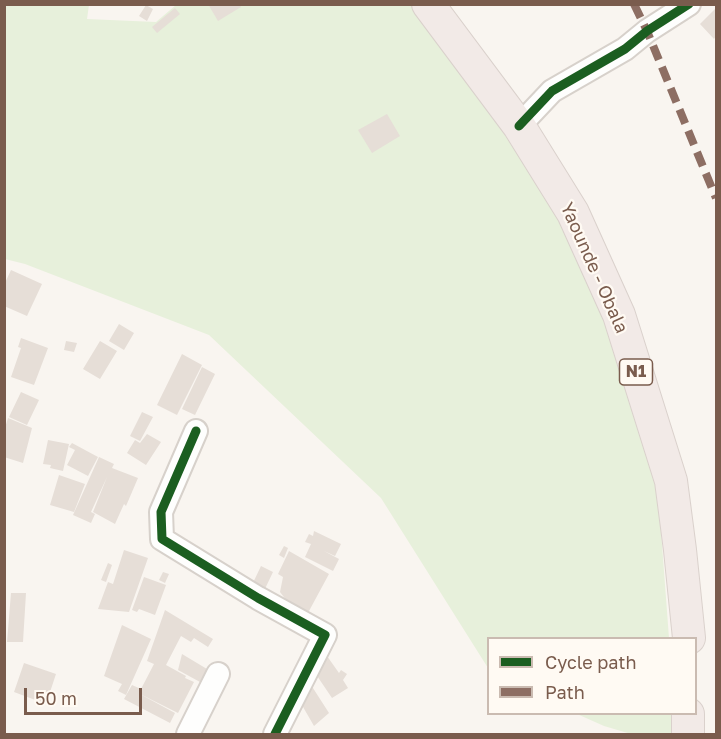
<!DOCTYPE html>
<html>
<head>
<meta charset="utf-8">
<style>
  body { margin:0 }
  #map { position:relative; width:721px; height:739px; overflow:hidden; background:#f9f5f0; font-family:"Golos Text",sans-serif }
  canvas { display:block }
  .frame { position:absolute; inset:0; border:6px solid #7a5c4d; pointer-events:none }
  .legend { position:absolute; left:487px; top:637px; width:210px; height:78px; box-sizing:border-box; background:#fffaf3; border:2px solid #cabbb1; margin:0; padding:8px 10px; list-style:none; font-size:18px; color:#7a5c4d }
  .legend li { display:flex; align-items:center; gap:12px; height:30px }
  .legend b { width:30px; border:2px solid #cabbb1 }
  .scale { position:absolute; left:24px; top:688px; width:118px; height:27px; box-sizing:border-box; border:3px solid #7a5c4d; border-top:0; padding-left:8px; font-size:18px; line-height:21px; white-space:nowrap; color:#7a5c4d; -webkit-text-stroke:4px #fffaf3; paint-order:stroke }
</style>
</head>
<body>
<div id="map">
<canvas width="721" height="739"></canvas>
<div class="frame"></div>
<ul class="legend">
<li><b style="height:8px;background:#1b5e20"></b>Cycle path</li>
<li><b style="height:8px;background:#8d6e63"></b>Path</li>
</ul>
<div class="scale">50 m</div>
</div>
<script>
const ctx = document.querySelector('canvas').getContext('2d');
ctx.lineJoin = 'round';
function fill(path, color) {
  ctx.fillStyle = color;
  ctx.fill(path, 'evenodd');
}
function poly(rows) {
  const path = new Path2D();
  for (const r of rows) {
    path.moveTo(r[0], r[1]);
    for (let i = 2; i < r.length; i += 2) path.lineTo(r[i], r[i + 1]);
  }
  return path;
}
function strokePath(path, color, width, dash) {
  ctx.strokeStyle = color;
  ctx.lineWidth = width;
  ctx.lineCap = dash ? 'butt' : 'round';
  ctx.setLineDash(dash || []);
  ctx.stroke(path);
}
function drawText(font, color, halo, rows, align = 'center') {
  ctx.font = font + ' "Golos Text",sans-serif';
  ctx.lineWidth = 4.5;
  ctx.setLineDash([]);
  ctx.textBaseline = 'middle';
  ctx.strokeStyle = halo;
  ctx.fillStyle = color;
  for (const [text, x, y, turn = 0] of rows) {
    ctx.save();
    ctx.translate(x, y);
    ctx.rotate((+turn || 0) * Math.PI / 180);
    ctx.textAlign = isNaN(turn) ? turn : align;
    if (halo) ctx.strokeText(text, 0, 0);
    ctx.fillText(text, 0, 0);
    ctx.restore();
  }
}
fill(poly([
  [4,5,89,5,87,19,156,22,176,5,429,5,505,104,607,311,657,478,669,638,488,638,488,668,381,498,209,335,25,264,5,259],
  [577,714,674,714,676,734,631,734,604,726]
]), '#e7f0db');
fill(poly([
  [208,4,239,4,241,7,218,21],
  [146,5,153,9,147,21,139,16],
  [175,8,180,14,157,33,152,27],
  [716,8,716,36,714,39,700,24],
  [387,114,400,136,372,153,358,130],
  [11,270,42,284,27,316,4,306,4,285],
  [119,324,134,333,124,350,109,341],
  [21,338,48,348,34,385,11,377,21,348,18,347],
  [66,341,77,343,74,352,64,350],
  [100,341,117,351,100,379,83,369],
  [182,354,202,365,177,415,157,405],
  [202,367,215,374,195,415,182,409],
  [21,392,39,400,27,425,9,417],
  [142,412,153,417,140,441,130,436],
  [8,418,32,428,23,463,4,457,4,431],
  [147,434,161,442,146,465,127,453,135,440,140,443],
  [48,440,69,444,63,471,50,468,51,465,43,464],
  [72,443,98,457,88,476,67,465,75,450,69,447],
  [99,457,114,464,112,468,138,478,126,506,124,504,115,524,93,512,107,477,91,512,95,514,91,523,73,515],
  [59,475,85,484,74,512,50,505],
  [314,531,341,544,335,556,324,551,339,559,333,571,305,557,311,544,305,542,309,534,313,536],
  [284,546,288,548,284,558,279,555],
  [124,550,148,558,129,612,98,609,108,582,113,584],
  [289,551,329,574,309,611,300,612,290,605,280,592,283,577,278,574],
  [108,563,112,565,106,582,101,580],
  [261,566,273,572,263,593,251,587],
  [163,572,169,574,165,583,159,580],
  [144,577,166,585,155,615,139,609,137,612,132,610],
  [11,593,26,593,23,642,7,642],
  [165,610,213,639,208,647,194,638,191,642,181,636,166,665,186,676,185,678,194,682,178,713,138,693,175,713,170,723,124,699,132,685,141,689,154,664,147,661],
  [122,625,151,639,126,695,118,691,122,684,104,676],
  [182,654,207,669,200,682,178,670],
  [327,656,339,673,341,670,347,674,343,680,348,688,332,698,311,667],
  [24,663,56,674,46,704,14,692],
  [311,685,329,713,314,726,299,700]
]), '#e6ded7');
const minor = poly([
  [519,126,552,91,625,49,647,31,689,4],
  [196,431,161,512,162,539,258,598,325,635,275,734],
  [188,734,218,674]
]);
const highway = poly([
  [428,4,519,126,573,213,619,315,671,481,680,550,689,638],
  [688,734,688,714]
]);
strokePath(minor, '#d7d1cb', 26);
strokePath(highway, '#dad1cc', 34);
strokePath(minor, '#fefefd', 22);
strokePath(highway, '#f2eae7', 32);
strokePath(poly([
  [634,4,647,31,716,198]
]), '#8d6e63', 8, [15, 8]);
strokePath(poly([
  [519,126,552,91,625,49,647,31,689,4],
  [196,431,161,512,162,539,258,598,325,635,275,734]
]), '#1b5e20', 9);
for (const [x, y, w] of [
  [636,372,33]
]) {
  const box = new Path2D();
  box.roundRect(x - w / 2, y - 13, w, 26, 4.5);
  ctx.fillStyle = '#fffaf3';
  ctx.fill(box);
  strokePath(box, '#7a5c4d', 1.5);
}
drawText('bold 16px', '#7a5c4d', null, [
  ["N1",636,372]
]);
drawText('18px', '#7a5c4d', '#fffaf3', [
  ["Yaounde - Obala",594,268,66]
]);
</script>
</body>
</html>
